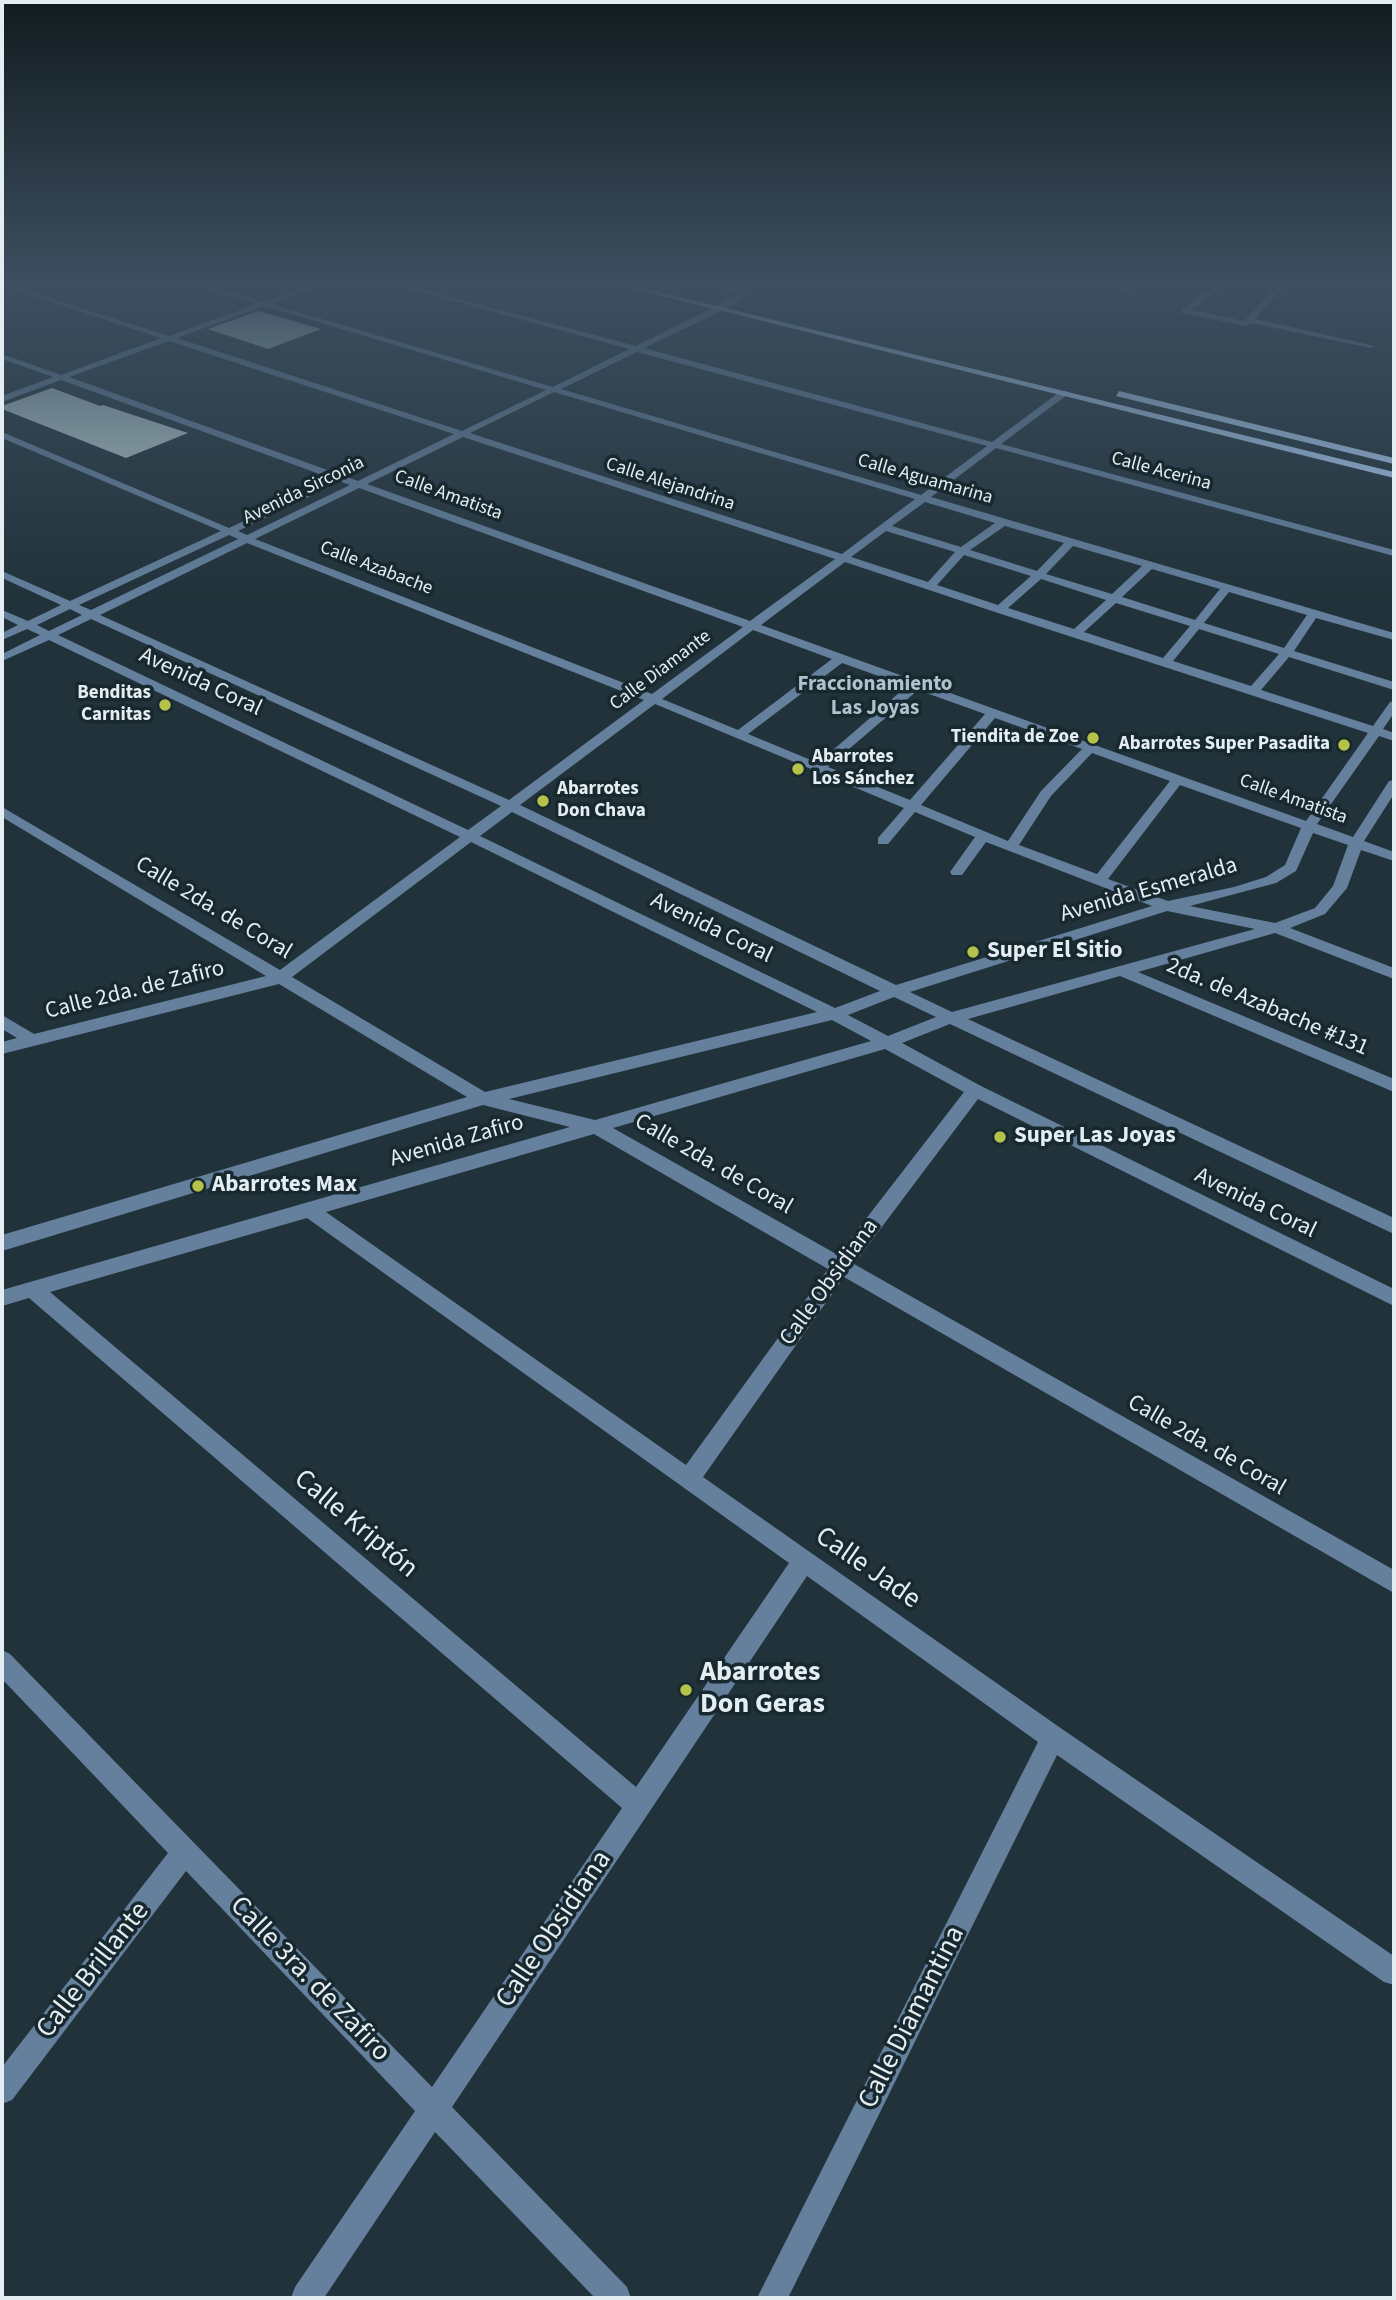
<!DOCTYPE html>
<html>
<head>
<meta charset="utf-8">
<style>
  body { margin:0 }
  #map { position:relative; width:1396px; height:2300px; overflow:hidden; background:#21323a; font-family:"Source Sans 3",sans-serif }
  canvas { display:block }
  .frame { position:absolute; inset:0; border:4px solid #e3edf2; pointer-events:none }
</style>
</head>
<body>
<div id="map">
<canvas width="1396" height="2300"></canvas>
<div class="frame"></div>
</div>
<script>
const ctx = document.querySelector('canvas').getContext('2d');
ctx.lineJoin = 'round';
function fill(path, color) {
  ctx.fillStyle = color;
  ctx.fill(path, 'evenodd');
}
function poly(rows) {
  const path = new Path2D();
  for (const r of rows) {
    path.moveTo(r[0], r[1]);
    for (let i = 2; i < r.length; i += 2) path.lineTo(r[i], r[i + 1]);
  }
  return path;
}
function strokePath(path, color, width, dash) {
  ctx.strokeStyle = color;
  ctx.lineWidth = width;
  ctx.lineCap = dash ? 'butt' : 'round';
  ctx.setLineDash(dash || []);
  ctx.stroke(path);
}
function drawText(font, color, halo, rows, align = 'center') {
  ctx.font = font + ' "Source Sans 3",sans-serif';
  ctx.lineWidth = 7;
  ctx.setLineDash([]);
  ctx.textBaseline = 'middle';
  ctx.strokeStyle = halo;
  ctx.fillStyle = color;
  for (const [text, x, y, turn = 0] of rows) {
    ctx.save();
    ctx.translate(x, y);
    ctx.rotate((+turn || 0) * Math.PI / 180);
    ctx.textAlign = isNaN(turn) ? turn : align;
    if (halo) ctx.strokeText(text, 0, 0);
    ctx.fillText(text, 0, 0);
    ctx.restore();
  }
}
fill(poly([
  [258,311,321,329,268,349,208,329],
  [52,388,100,406,103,405,188,433,126,458,2,409,2,406]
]), '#b4ccce');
fill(poly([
  [2,283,169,336,256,304,188,283,200,283,263,302,314,283,325,283,271,304,553,387,629,349,388,283,400,283,636,346,744,292,718,287,722,283,754,291,738,303,644,348,992,442,1061,391,1067,391,1067,395,1001,444,1394,550,1394,556,996,448,931,497,1394,633,1394,640,1316,618,1294,651,1394,682,1394,690,1289,657,1261,690,1373,726,1390,702,1394,701,1394,713,1383,729,1394,733,1394,741,1379,736,1317,824,1353,837,1389,781,1394,780,1394,794,1364,841,1394,852,1394,861,1361,850,1347,888,1325,914,1290,928,1394,968,1394,979,1275,933,1138,972,1394,1079,1394,1092,1120,976,968,1019,1394,1218,1394,1234,950,1024,902,1043,981,1086,1394,1289,1394,1306,978,1099,854,1264,1394,1570,1394,1593,844,1277,703,1477,1062,1729,1394,1956,1394,1985,1384,1982,1057,1755,788,2298,757,2298,1038,1742,807,1576,452,2107,627,2287,631,2298,595,2298,435,2132,324,2298,291,2298,295,2287,415,2111,186,1871,12,2100,2,2104,2,2067,168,1853,2,1679,2,1650,10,1654,432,2087,622,1808,29,1298,2,1306,2,1290,570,1127,483,1105,2,1251,2,1235,467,1097,279,984,2,1054,2,1042,17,1038,2,1029,2,1015,34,1034,266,976,2,817,2,807,280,970,460,837,49,640,2,661,2,654,40,635,27,629,2,640,2,633,18,625,2,617,2,610,28,621,61,605,2,578,2,571,70,601,221,531,2,438,2,432,229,528,317,487,325,489,238,531,247,535,350,485,61,380,2,402,2,396,53,377,2,359,2,354,61,375,161,338,2,286,2,283],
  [264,306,546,390,462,431,177,338,264,306],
  [169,341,454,434,358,481,69,377,169,341],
  [637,352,987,446,921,495,561,389,637,352],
  [554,392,915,499,842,554,470,433,554,392],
  [463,437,835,559,750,621,367,484,463,437],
  [359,488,743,627,652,694,255,539,359,488],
  [925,502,995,523,961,547,892,526,925,502],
  [1005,526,1064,543,1037,571,970,550,1005,526],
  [886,531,955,552,928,582,851,557,886,531],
  [229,535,238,539,91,610,79,605,229,535],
  [247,543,644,700,509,800,100,615,247,543],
  [1073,546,1142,566,1112,594,1046,574,1073,546],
  [964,555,1031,576,998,605,937,585,964,555],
  [845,562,995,612,1368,733,1306,821,761,625,845,562],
  [1152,569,1220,589,1195,620,1122,597,1152,569],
  [1041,579,1106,600,1074,629,1008,608,1041,579],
  [1229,592,1307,615,1284,648,1204,623,1229,592],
  [1116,603,1190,626,1163,658,1084,632,1116,603],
  [70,609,82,615,49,631,37,625,70,609],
  [91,619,501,806,468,830,58,635,91,619],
  [1199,629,1279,654,1251,686,1173,661,1199,629],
  [753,630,832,659,738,730,662,699,753,630],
  [842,663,907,686,818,763,748,734,842,663],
  [918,690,985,714,910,800,828,767,918,690],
  [655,704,811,769,812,773,820,773,904,808,878,838,878,844,888,844,915,812,975,837,950,872,952,875,962,875,986,842,1152,906,896,985,520,805,655,704],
  [995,718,1082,749,1041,791,1008,841,921,805,995,718],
  [1092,753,1170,781,1097,874,1019,845,1051,796,1092,753],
  [1180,785,1301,828,1285,865,1266,877,1234,887,1168,901,1108,879,1180,785],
  [512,812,880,991,835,1008,480,836,512,812],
  [1313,833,1348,845,1333,886,1315,908,1275,923,1190,906,1276,883,1296,871,1313,833],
  [471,842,817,1012,485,1092,292,977,471,842],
  [1167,911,1255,929,952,1012,910,992,1167,911],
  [894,997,936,1017,888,1036,848,1015,894,997],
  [832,1020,871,1041,595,1120,509,1099,832,1020],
  [885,1049,964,1092,838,1255,613,1128,885,1049],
  [594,1134,828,1269,686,1465,326,1212,594,1134],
  [307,1218,789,1563,636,1787,50,1292,307,1218],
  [1127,283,1135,283,1128,291,1122,291,1127,283],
  [1218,283,1227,283,1191,310,1244,321,1277,285,1274,283,1283,283,1284,287,1255,319,1375,346,1371,348,1251,323,1246,326,1182,313,1182,309,1218,283],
  [1241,283,1257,284,1272,283,1257,288,1241,283]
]), '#64809d');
fill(poly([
  [610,283,623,283,1394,472,1394,478,610,283],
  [1383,283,1394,283,1394,286,1384,285,1383,283],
  [1119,391,1394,458,1394,464,1116,396,1119,391]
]), '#accff3');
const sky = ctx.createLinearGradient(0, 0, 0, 605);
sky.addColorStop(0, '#121c20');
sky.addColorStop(0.47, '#3d4f60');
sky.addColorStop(1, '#3d4f6000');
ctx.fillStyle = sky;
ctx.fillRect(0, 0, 1396, 605);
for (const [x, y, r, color] of [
  [165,705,7,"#b4c24a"],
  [1093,738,7,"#b4c24a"],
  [1344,745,7,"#b4c24a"],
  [798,769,7,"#b4c24a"],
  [543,801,7,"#b4c24a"],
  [973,952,7,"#b4c24a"],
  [1000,1137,7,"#b4c24a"],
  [198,1186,7,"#b4c24a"],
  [686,1690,7,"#b4c24a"]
]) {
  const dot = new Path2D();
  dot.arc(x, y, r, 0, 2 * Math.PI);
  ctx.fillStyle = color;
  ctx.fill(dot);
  strokePath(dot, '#18282f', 2.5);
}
drawText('19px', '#e3edf2', '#18282f', [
  ["Calle Acerina",1161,472,15],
  ["Calle Aguamarina",925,480,16],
  ["Calle Alejandrina",670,485,18],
  ["Avenida Sirconia",304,491,-26],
  ["Calle Amatista",448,496,20],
  ["Calle Azabache",376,569,21],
  ["Calle Diamante",661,671,-37],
  ["Calle Amatista",1293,800,20]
]);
drawText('bold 19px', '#e3edf2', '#18282f', [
  ["Benditas",151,694],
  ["Carnitas",151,716],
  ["Tiendita de Zoe",1079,738],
  ["Abarrotes Super Pasadita",1330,745],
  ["Abarrotes",812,758,"left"],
  ["Los Sánchez",812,780,"left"],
  ["Abarrotes",557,790,"left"],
  ["Don Chava",557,812,"left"]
], 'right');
drawText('bold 21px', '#afc3cc', '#18282f', [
  ["Fraccionamiento",875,685],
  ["Las Joyas",875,709]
]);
drawText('23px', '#e3edf2', '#18282f', [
  ["Avenida Coral",200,683,25],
  ["Avenida Esmeralda",1149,891,-16],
  ["Calle 2da. de Coral",213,909,31],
  ["Avenida Coral",711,929,26],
  ["Calle 2da. de Zafiro",135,991,-14],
  ["2da. de Azabache #131",1267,1008,23],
  ["Avenida Zafiro",457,1142,-16],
  ["Calle 2da. de Coral",713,1165,30],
  ["Avenida Coral",1255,1204,26],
  ["Calle Obsidiana",830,1283,-54],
  ["Calle 2da. de Coral",1206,1446,30]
]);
drawText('bold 23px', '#e3edf2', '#18282f', [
  ["Super El Sitio",987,952],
  ["Super Las Joyas",1014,1137],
  ["Abarrotes Max",212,1186]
], 'left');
drawText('28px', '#e3edf2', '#18282f', [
  ["Calle Kriptón",355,1525,40],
  ["Calle Jade",867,1569,35],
  ["Calle Obsidiana",555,1930,-56],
  ["Calle Brillante",94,1971,-52],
  ["Calle 3ra. de Zafiro",309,1980,46],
  ["Calle Diamantina",913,2018,-63]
]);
drawText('bold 28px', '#e3edf2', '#18282f', [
  ["Abarrotes",700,1674],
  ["Don Geras",700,1706]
], 'left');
</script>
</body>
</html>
